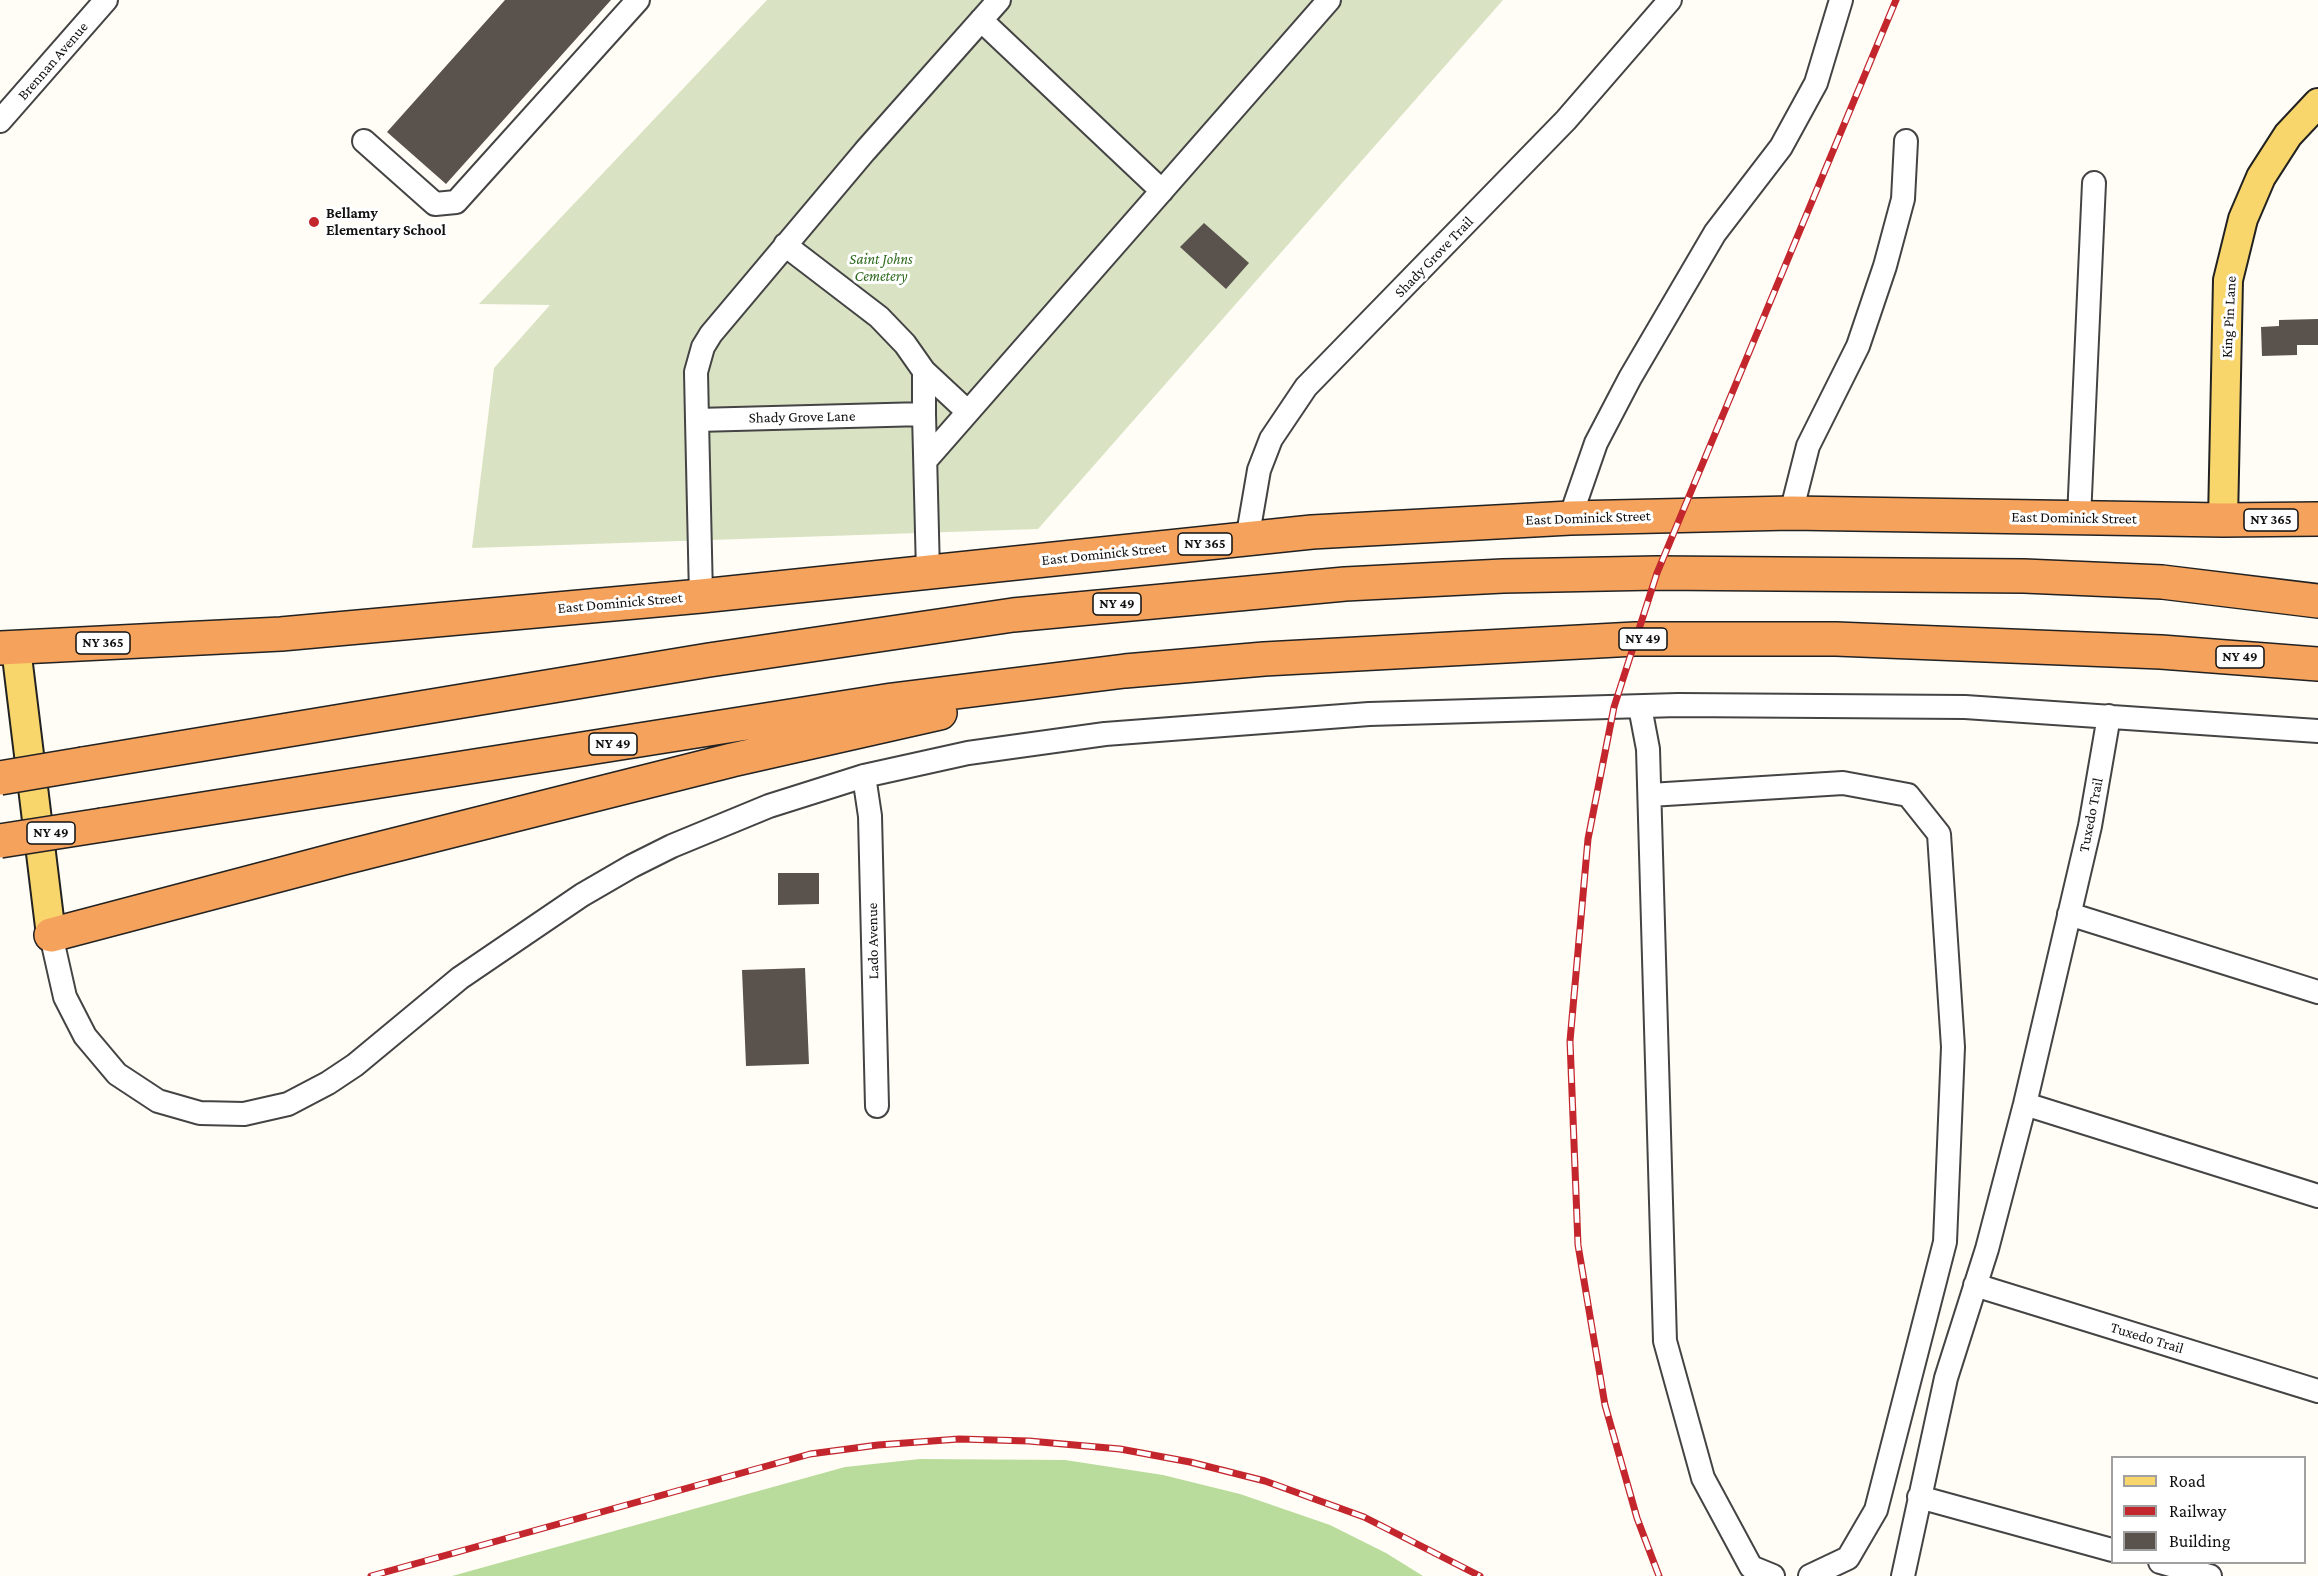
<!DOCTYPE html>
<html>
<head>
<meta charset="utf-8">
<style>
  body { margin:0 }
  #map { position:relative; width:2318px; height:1576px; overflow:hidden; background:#fffdf5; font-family:"Crimson Pro",serif }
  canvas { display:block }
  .legend { position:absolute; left:2111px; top:1456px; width:195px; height:108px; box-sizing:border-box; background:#fff; border:2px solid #a0a0a0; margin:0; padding:8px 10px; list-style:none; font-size:18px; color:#111 }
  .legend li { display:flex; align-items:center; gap:12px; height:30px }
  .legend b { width:30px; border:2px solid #a0a0a0 }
</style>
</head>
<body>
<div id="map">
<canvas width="2318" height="1576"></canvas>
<ul class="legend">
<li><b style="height:8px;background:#f9d66b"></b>Road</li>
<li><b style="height:8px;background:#c4262e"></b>Railway</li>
<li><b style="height:16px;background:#5a524d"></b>Building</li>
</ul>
</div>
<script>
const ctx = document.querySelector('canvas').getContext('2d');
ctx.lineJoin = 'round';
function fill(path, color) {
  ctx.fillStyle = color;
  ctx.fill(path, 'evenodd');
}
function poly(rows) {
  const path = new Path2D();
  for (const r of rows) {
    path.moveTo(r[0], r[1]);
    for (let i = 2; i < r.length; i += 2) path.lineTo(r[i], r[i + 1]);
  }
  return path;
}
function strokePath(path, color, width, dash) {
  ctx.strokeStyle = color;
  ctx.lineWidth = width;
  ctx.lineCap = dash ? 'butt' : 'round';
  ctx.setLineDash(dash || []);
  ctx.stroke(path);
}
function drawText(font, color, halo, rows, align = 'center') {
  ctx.font = font + ' "Crimson Pro",serif';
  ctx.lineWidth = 6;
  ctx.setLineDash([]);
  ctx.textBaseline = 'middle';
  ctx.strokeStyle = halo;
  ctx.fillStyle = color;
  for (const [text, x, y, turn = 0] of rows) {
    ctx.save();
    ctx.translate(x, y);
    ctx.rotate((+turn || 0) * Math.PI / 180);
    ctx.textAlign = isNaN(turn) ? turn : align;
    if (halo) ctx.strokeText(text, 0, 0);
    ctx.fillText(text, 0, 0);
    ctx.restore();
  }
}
fill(poly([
  [920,1459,1065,1460,1163,1475,1240,1494,1330,1525,1386,1553,1423,1576,452,1576,845,1467]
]), '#b9dc9c');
fill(poly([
  [767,0,1503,0,1038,529,472,548,494,368,550,305,479,304]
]), '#d9e3c4');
fill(poly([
  [505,0,611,0,446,184,387,132],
  [1204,223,1249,263,1226,289,1180,247],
  [2318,319,2318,345,2297,345,2297,355,2262,356,2261,327,2279,326,2279,320],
  [778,873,819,873,819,904,778,905],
  [805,968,809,1064,746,1066,742,970]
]), '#5a524d');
const minor = poly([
  [981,20,1162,191],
  [0,121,106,0],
  [364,141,435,204,456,202,638,0],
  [785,245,879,317,905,344,924,371,924,414],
  [924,371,968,412],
  [697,420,696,372,703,347,711,334,865,151,999,0],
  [926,460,1329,0],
  [1791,513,1808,446,1858,346,1885,266,1903,199,1906,141],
  [1570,518,1596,443,1630,378,1715,233,1781,147,1816,83,1841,0],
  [2079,518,2094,183],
  [1247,540,1259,470,1271,439,1306,387,1566,120,1670,0],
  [701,596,697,420,924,414,928,572],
  [1640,707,1648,749,1665,1341,1703,1478,1751,1567,1773,1576],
  [864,776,870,816,877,1106],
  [1650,795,1843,783,1908,795,1939,834,1953,1047,1945,1242,1876,1510,1848,1558,1810,1576],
  [2069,914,2318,992],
  [51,935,65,997,85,1036,117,1074,158,1101,200,1113,244,1114,288,1104,328,1083,355,1065,460,978,582,895,632,866,672,846,769,806,864,776,968,753,1105,734,1369,714,1678,705,1965,707,2318,731],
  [2025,1104,2318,1196],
  [1975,1285,2318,1391],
  [1919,1497,2112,1550],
  [2160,1562,2210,1576],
  [1903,1576,1946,1378,1987,1249,2025,1104,2090,826,2109,716]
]);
const major = poly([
  [2223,520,2228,280,2243,219,2261,177,2288,135,2318,103],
  [16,648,51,935]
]);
const highway = poly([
  [0,648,281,634,701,596,1312,532,1570,518,1791,513,2223,520,2318,519],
  [83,764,709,660,1013,615,1345,584,1503,576,1657,573,2024,576,2162,582,2318,601],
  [102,825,892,700,1125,671,1264,659,1635,639,1836,639,2161,652,2318,664],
  [51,935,343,858,732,760,940,713]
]);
strokePath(minor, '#444', 26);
strokePath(major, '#222', 32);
strokePath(highway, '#222', 36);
strokePath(minor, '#fff', 22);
strokePath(major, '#f9d66b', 28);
strokePath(highway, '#f5a25d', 33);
const rail = poly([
  [371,1576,810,1454,878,1445,959,1439,1029,1441,1120,1449,1190,1462,1265,1481,1364,1517,1480,1576],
  [1659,1576,1637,1518,1605,1405,1578,1245,1570,1041,1588,839,1614,707,1657,573,1896,0]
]);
strokePath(rail, '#c4262e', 7);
strokePath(rail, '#fff', 4.5, [14]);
const highwayBridge = poly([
  [0,778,83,764],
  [0,841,102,825]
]);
strokePath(highwayBridge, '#222', 36, []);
strokePath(highwayBridge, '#f5a25d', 33);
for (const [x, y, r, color] of [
  [314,222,6,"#c4262e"]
]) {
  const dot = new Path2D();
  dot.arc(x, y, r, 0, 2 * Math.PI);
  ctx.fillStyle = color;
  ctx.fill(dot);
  strokePath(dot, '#fff', 2);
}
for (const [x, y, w] of [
  [2271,520,54],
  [1205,544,54],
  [1117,604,48],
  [1643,639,48],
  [103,643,54],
  [2240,657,48],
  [613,744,48],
  [51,833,48]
]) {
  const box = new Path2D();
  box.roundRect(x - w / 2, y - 11, w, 22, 4.5);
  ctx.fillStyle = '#fff';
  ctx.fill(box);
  strokePath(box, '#111', 1.5);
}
drawText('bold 14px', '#111', null, [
  ["NY 365",2271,520],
  ["NY 365",1205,544],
  ["NY 49",1117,604],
  ["NY 49",1643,639],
  ["NY 365",103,643],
  ["NY 49",2240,657],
  ["NY 49",613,744],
  ["NY 49",51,833]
]);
drawText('15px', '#111', '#fff', [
  ["Brennan Avenue",53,61,-49],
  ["Shady Grove Trail",1434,257,-46],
  ["King Pin Lane",2229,317,-87],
  ["Shady Grove Lane",802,417,-1],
  ["East Dominick Street",1588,518,-2],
  ["East Dominick Street",2074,518,1],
  ["East Dominick Street",1104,554,-6],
  ["East Dominick Street",620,603,-5],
  ["Tuxedo Trail",2091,815,-79],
  ["Lado Avenue",873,941,-91],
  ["Tuxedo Trail",2147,1338,17]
]);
drawText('bold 15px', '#111', '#fff', [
  ["Bellamy",326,213],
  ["Elementary School",326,230]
], 'left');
drawText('italic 15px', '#2f6b1f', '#fff', [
  ["Saint Johns",881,259],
  ["Cemetery",881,276]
]);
</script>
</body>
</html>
